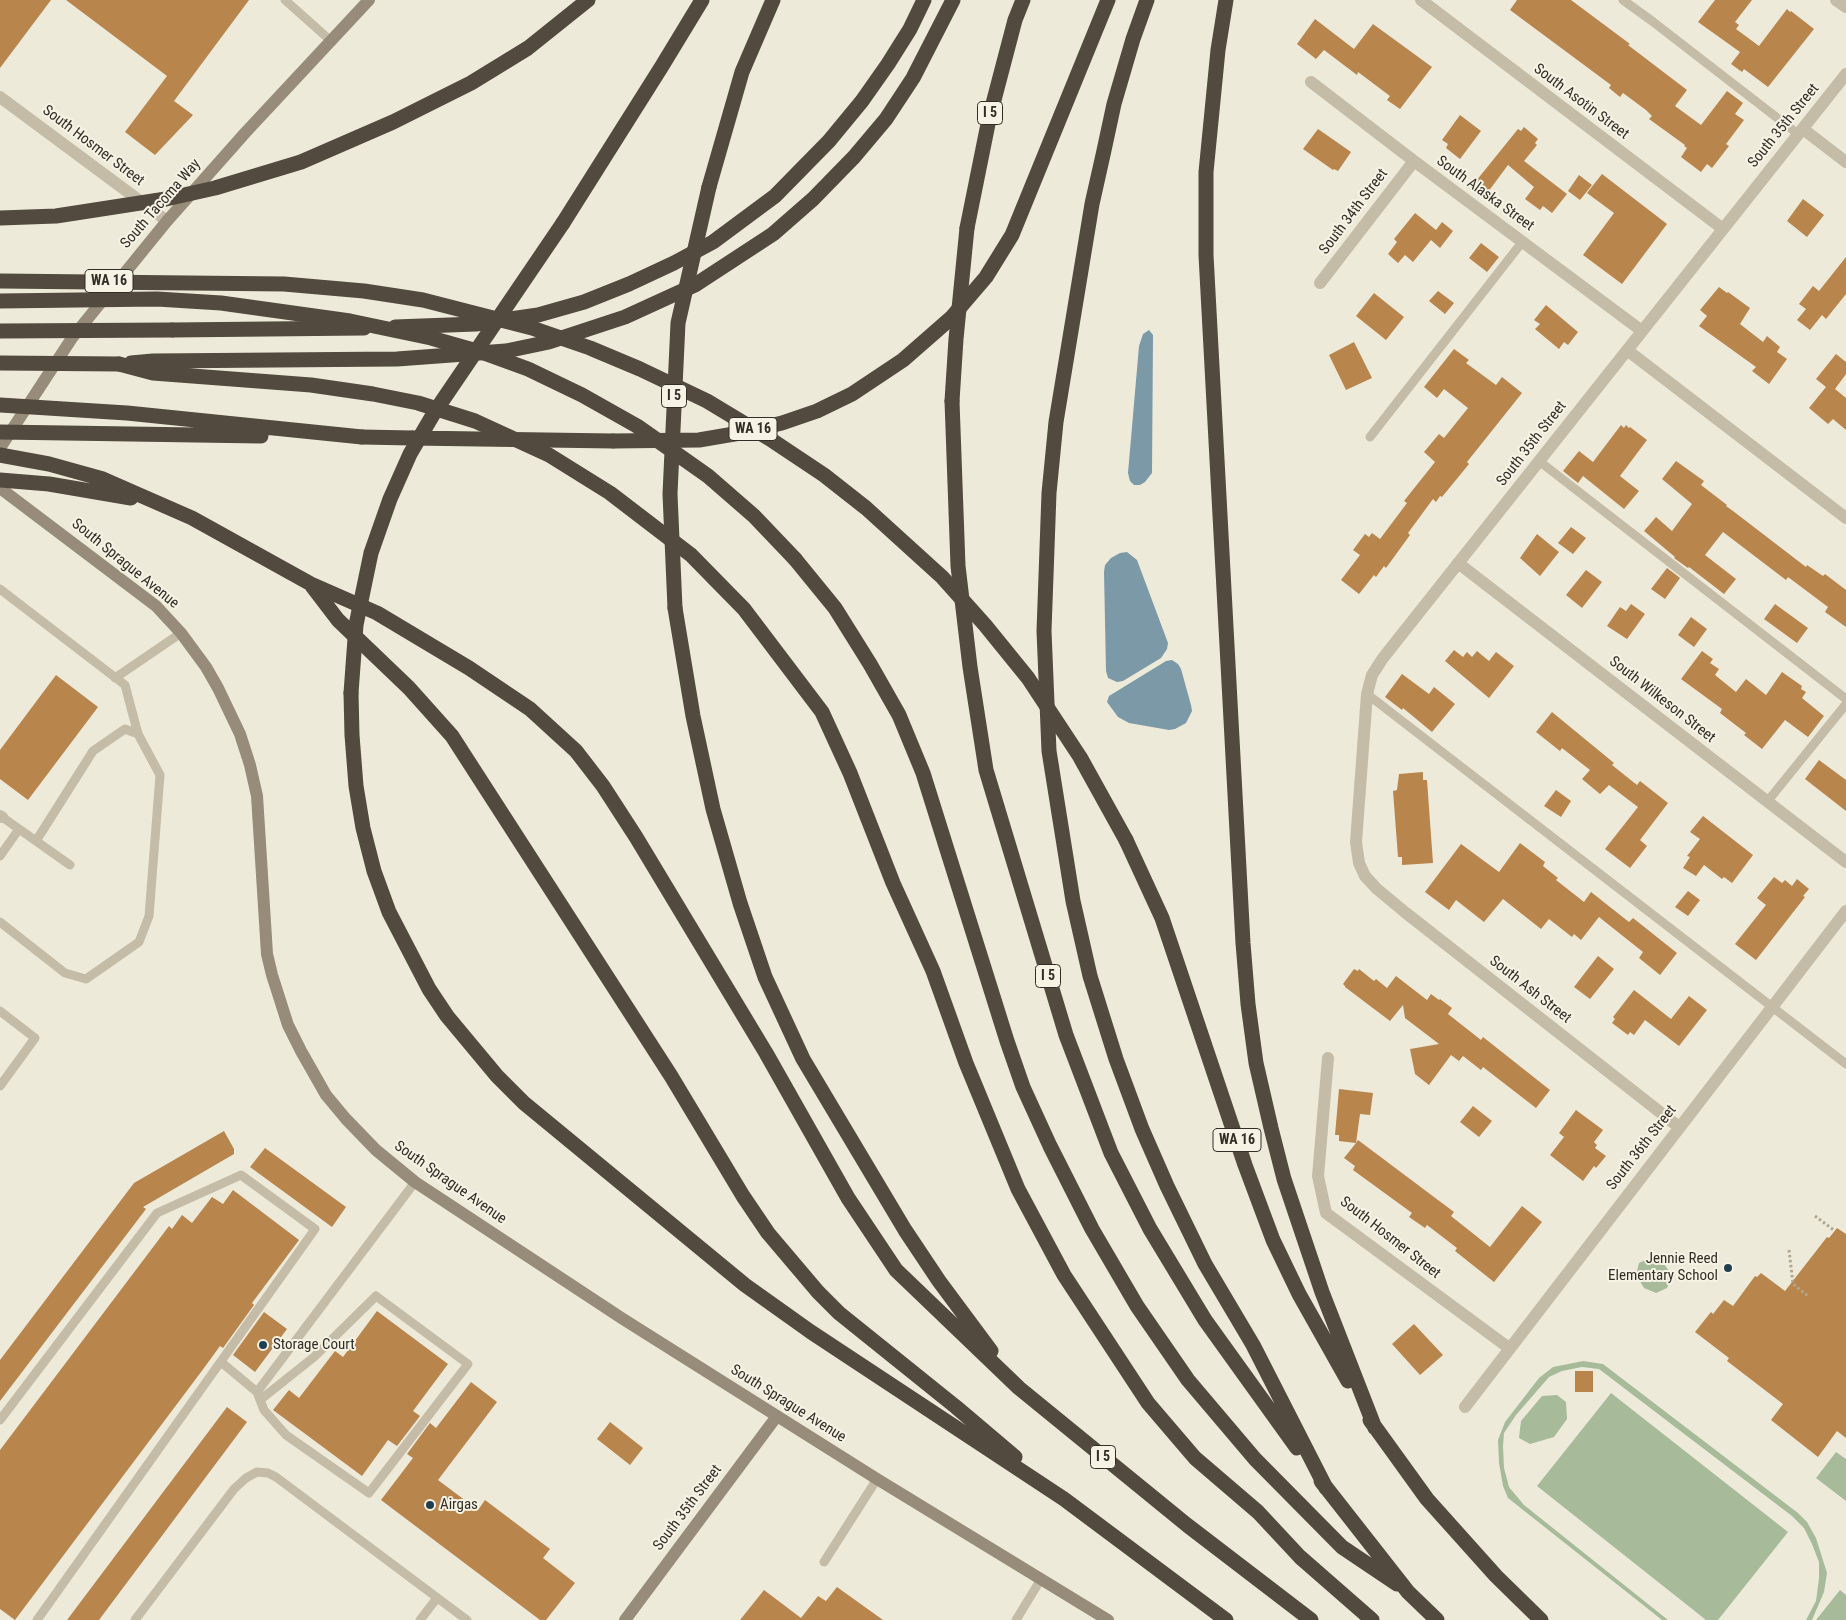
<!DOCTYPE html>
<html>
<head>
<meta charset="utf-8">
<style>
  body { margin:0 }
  canvas { display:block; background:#eeead9 }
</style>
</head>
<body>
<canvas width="1846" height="1620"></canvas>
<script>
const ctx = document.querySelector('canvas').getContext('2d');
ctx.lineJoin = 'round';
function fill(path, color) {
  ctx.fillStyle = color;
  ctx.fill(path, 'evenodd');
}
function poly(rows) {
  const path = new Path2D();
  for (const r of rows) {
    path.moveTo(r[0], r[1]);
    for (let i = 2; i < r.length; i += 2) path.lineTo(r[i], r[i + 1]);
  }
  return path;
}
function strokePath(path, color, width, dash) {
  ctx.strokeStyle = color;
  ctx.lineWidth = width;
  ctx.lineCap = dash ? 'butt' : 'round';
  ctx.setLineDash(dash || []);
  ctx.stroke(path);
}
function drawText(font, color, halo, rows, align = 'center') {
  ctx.font = font + ' "Roboto Condensed",sans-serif';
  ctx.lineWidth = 4;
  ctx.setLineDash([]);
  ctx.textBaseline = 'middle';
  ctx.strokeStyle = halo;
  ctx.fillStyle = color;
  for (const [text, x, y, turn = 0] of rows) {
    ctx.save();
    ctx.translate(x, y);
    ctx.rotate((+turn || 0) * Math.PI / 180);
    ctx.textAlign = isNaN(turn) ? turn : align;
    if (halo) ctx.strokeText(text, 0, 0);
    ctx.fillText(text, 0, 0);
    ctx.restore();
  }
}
fill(poly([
  [1649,1258,1664,1264,1672,1275,1667,1288,1656,1293,1644,1288,1636,1275,1639,1263],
  [1583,1361,1603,1364,1798,1513,1807,1522,1816,1538,1827,1573,1824,1592,1812,1620,1806,1620,1816,1601,1819,1578,1819,1562,1812,1544,1804,1528,1792,1516,1599,1369,1582,1367,1562,1371,1549,1377,1516,1415,1504,1433,1503,1446,1504,1468,1509,1487,1524,1505,1668,1620,1662,1620,1508,1498,1503,1486,1499,1463,1498,1440,1505,1422,1539,1378,1553,1367],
  [1611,1393,1788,1532,1718,1620,1706,1620,1537,1486],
  [1557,1395,1566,1402,1567,1419,1554,1437,1530,1444,1519,1438,1521,1421,1542,1396],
  [1836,1452,1846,1459,1846,1501,1816,1478],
  [1840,1590,1846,1595,1846,1620,1816,1620]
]), '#a7bb9b');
fill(poly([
  [1149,330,1153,335,1152,473,1145,482,1140,485,1134,485,1130,481,1128,473,1139,346,1143,334],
  [1127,552,1137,560,1168,643,1167,649,1161,658,1123,681,1117,682,1108,678,1106,671,1104,572,1105,565,1111,558,1120,553],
  [1172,660,1178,664,1181,669,1191,705,1192,711,1186,723,1175,729,1169,730,1129,723,1118,717,1107,702,1109,696,1166,661]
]), '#7c99a7');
fill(poly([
  [0,0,51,0,0,68],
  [66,0,249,0,174,101,193,115,155,155,125,132,167,76],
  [1517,0,1571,0,1630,44,1628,45,1687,90,1675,106,1701,125,1727,91,1743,103,1735,114,1744,120,1726,144,1729,146,1712,168,1707,164,1701,172,1681,157,1687,148,1684,146,1685,145,1649,119,1652,116,1646,110,1623,93,1620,97,1609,88,1611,85,1510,10],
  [1715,0,1752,0,1735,22,1739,25,1736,29,1759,46,1787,9,1790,12,1791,11,1814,29,1768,87,1744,69,1742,72,1731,64,1740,52,1698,22],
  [1315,19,1354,49,1373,24,1432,67,1400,109,1387,100,1390,96,1358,72,1357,75,1324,50,1316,59,1297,44],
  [1460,115,1481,131,1460,159,1446,148,1448,144,1442,140],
  [1524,127,1538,139,1535,143,1537,145,1524,161,1567,194,1552,213,1543,206,1540,210,1525,199,1534,187,1508,165,1485,196,1472,186,1518,129,1521,131],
  [1318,129,1351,152,1338,171,1334,169,1333,170,1303,149],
  [1602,174,1667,224,1622,284,1583,255,1614,213,1587,193],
  [1579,175,1592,185,1580,200,1568,191],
  [1803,199,1824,215,1807,237,1787,221],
  [1415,213,1436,230,1442,222,1453,231,1440,248,1431,240,1413,262,1405,255,1398,263,1388,254,1397,242,1394,239],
  [1481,243,1499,257,1487,272,1469,258],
  [1846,257,1846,294,1826,319,1822,315,1810,330,1797,320,1806,309,1799,304,1813,286,1819,291],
  [1719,287,1727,293,1728,292,1750,308,1740,324,1763,342,1767,336,1780,347,1777,352,1787,359,1769,384,1752,371,1756,367,1699,326,1707,316,1700,310],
  [1438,291,1454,303,1445,314,1429,301],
  [1374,293,1404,317,1386,340,1356,316],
  [1546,305,1578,332,1568,345,1564,342,1559,349,1535,329,1540,324,1534,320],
  [1354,342,1372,378,1346,390,1329,355],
  [1454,349,1469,360,1466,363,1496,385,1502,377,1522,393,1467,462,1469,464,1442,497,1440,496,1436,502,1433,499,1408,533,1410,535,1386,568,1384,566,1376,577,1374,575,1359,594,1341,580,1360,555,1353,550,1365,534,1369,537,1372,533,1380,539,1407,503,1404,501,1435,462,1424,452,1439,434,1444,438,1468,408,1444,389,1437,398,1424,387],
  [1836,354,1846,362,1846,374,1835,389,1846,398,1846,430,1833,419,1828,424,1809,408,1826,387,1816,379],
  [1621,425,1624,428,1626,425,1629,428,1630,427,1647,440,1620,476,1639,491,1624,509,1583,476,1578,483,1563,471,1579,451,1593,462],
  [1676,461,1704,481,1701,485,1727,505,1726,506,1733,511,1806,567,1807,565,1823,576,1825,574,1846,590,1846,627,1825,612,1828,607,1788,577,1786,580,1723,532,1705,555,1736,579,1724,594,1689,567,1688,568,1674,558,1675,557,1644,531,1656,517,1672,531,1692,504,1662,479],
  [1571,527,1586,538,1573,554,1558,543],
  [1537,534,1559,552,1540,576,1520,558],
  [1667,568,1680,578,1665,599,1651,589],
  [1586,570,1602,582,1582,608,1566,595],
  [1631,604,1645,614,1627,639,1607,626,1620,607,1626,611],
  [1775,604,1808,628,1797,643,1764,619],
  [1691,617,1707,629,1694,647,1678,635],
  [1454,650,1463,657,1467,652,1472,657,1477,651,1489,661,1496,652,1514,666,1489,698,1445,661],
  [1702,651,1713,659,1710,663,1719,669,1715,675,1736,692,1746,679,1766,695,1782,672,1802,686,1801,689,1806,692,1802,698,1824,716,1808,737,1785,720,1762,749,1744,735,1746,733,1720,713,1722,709,1681,679],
  [1402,674,1429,694,1434,687,1455,704,1432,732,1403,708,1402,710,1385,697],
  [56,675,98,707,28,800,0,779,0,750],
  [1552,712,1614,763,1612,765,1637,785,1640,781,1668,803,1640,840,1647,846,1630,868,1605,849,1638,807,1609,785,1600,794,1582,779,1590,770,1562,748,1560,751,1536,732],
  [1819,760,1846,780,1846,811,1805,779],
  [1423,772,1423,780,1427,780,1433,863,1402,865,1402,857,1398,857,1393,791,1397,790,1399,774],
  [1556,790,1571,801,1561,817,1544,806],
  [1703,816,1753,855,1732,883,1724,877,1722,879,1704,865,1696,876,1683,868,1690,857,1687,856,1700,839,1690,832],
  [1520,843,1545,862,1543,866,1558,878,1556,880,1584,902,1591,892,1629,922,1633,918,1677,953,1660,975,1639,958,1643,952,1599,917,1581,940,1574,934,1572,937,1549,919,1541,929,1503,899,1484,922,1456,900,1449,910,1425,892,1461,844,1499,872],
  [1774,877,1782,883,1785,880,1792,886,1797,879,1809,889,1803,896,1805,897,1756,960,1735,944,1766,905,1757,898],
  [1688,891,1700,900,1688,916,1675,907],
  [1598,956,1614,969,1590,999,1574,987],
  [1354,969,1358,971,1359,969,1374,981,1376,979,1387,988,1396,976,1427,1000,1431,994,1439,1000,1440,999,1452,1008,1448,1014,1481,1040,1483,1037,1550,1090,1536,1108,1483,1067,1481,1070,1463,1056,1459,1061,1451,1055,1429,1085,1415,1074,1410,1049,1439,1044,1405,1018,1403,1005,1390,1021,1345,987,1345,986,1343,984],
  [1634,990,1671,1019,1689,996,1707,1010,1679,1046,1645,1020,1634,1035,1630,1032,1628,1035,1612,1023,1615,1019,1613,1017],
  [1339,1089,1373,1093,1370,1115,1360,1114,1356,1143,1358,1140,1454,1212,1451,1216,1490,1247,1522,1206,1542,1222,1494,1282,1455,1251,1457,1248,1427,1225,1425,1228,1409,1217,1412,1213,1353,1170,1355,1166,1344,1158,1356,1143,1339,1141,1339,1135,1335,1135],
  [1473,1106,1492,1121,1479,1137,1460,1122],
  [1576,1110,1603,1130,1594,1142,1597,1145,1595,1148,1606,1156,1596,1168,1594,1166,1583,1181,1550,1155,1564,1137,1559,1133],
  [224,1131,234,1149,234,1154,143,1207,146,1209,0,1401,0,1360,134,1183],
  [265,1148,346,1207,332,1227,250,1167],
  [233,1190,299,1240,252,1303,254,1305,223,1348,220,1346,204,1368,15,1620,0,1609,0,1450,169,1226,172,1229,182,1215,192,1223,212,1197,223,1204],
  [1837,1228,1846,1234,1846,1438,1837,1431,1818,1457,1771,1420,1783,1404,1727,1361,1729,1358,1695,1332,1711,1312,1713,1314,1724,1300,1733,1306,1755,1276,1757,1277,1761,1273,1785,1291,1827,1237,1829,1238],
  [377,1311,448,1364,413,1411,420,1416,397,1446,388,1440,362,1476,273,1410,289,1390,299,1398,335,1351,343,1357],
  [264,1312,287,1329,255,1372,233,1355],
  [1414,1324,1443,1355,1420,1375,1392,1344],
  [1575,1371,1593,1371,1593,1392,1575,1392],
  [471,1382,497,1402,438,1480,478,1510,485,1500,550,1549,543,1558,575,1583,546,1620,540,1620,381,1500,413,1458,407,1454,430,1423,436,1428],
  [227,1407,247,1422,99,1620,67,1620],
  [610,1422,643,1448,630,1465,597,1439],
  [837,1587,883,1620,740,1620,764,1590,801,1618,818,1596,826,1601]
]), '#b8854d');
strokePath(poly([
  [1815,1216,1835,1231],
  [1789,1250,1793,1284,1808,1296]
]), '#b0a791', 3, [2.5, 2.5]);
strokePath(poly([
  [285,0,331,41],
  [1623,0,1652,21,1798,134],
  [1370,437,1523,241],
  [1539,461,1846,699],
  [0,589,125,685,138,734],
  [115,678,181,633],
  [1367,694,1846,1064],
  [1767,802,1846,704],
  [2,817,70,865],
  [0,856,19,829],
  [0,922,65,973,86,979,139,942,149,916,160,775,138,734,125,729,93,751,36,841],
  [0,1011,35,1038,0,1086],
  [221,1362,257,1392,264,1410,286,1435,369,1493,468,1364,376,1296,314,1357,260,1400],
  [257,1392,415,1182],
  [0,1420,157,1213,241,1175,315,1229,37,1620],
  [824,1562,877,1479],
  [135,1620,234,1489,246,1478,257,1472,268,1473,276,1477,467,1620],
  [420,1620,437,1598],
  [1016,1620,1041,1579]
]), '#c4bca7', 9);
strokePath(poly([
  [1421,0,1723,229],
  [1836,0,1846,7],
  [1311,82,1414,161,1642,331],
  [0,97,167,221],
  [1803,129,1846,162],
  [1320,283,1414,161],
  [1627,350,1846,518],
  [1458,563,1846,862],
  [0,816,2,817],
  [1328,1058,1318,1176,1326,1213,1509,1348],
  [1679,1127,1406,913,1377,889,1365,876,1359,863,1356,842,1367,694,1372,675,1383,658,1846,74],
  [1465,1407,1846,911]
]), '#c4bca7', 12);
strokePath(poly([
  [0,448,72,338,167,221,245,133,369,0],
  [0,488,156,606,181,633,206,667,218,688,240,734,250,765,257,796,267,954,272,975,288,1025,301,1051,326,1095,346,1119,376,1150,415,1182,623,1319,877,1479,1108,1620],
  [625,1620,777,1416]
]), '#978c79', 12);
strokePath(poly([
  [1147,0,1133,39,1114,104,1103,155,1092,204,1056,422,1049,493,1044,631,1049,751,1073,901,1090,976,1116,1059,1142,1129,1167,1186,1205,1264,1253,1345,1326,1488],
  [1226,0,1218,50,1206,172,1206,255,1243,943,1248,1004,1256,1063,1271,1128,1284,1179,1322,1292,1375,1428],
  [709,187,742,72,773,0],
  [563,223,662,66,702,0],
  [967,228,989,119,1015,20,1023,0],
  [395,327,476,324,538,315,584,302,629,284,674,263,713,242,775,196,829,141,862,101,888,64,910,29,924,0],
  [172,330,364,328],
  [131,363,153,361,397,359,506,351,549,342,625,317,695,285,773,234,813,199,854,157,886,119,913,78,953,0],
  [119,364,153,373,311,385,373,394,418,403,475,421,549,455,610,493,691,555,744,609,822,712,850,773,893,883,933,971,966,1063,1018,1189,1064,1275,1148,1403,1195,1458,1258,1512,1300,1557,1372,1620],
  [952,401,958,566,970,667,986,770,1066,1035,1111,1153,1150,1229,1205,1320,1297,1448],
  [362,437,412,438],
  [613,441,699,440,740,433,782,423,817,411,852,394,903,360,951,318,986,277,1012,235,1108,0],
  [0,455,49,464,103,479,192,518,311,584,377,613,469,668,530,709,576,751,603,786,636,837,766,1053,848,1198,896,1270,1019,1388,1187,1525,1311,1620],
  [0,480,49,484,131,498],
  [795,559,835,608,870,664,899,715,923,773,1007,1041,1023,1087,1050,1146,1092,1229,1137,1306,1188,1380,1255,1459,1342,1547,1397,1584],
  [312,586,338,620,409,688,452,736,671,1076,743,1196,768,1233,818,1292,839,1313,956,1407,1015,1457],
  [675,608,693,716,713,809,740,903,765,977,803,1059,905,1230,939,1281,991,1351],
  [351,693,352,735,356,786,363,828,374,871,389,912,429,989,447,1016,497,1076,524,1103,745,1285,811,1332,1064,1499,1226,1620],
  [1126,840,1162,918,1245,1165,1273,1240,1299,1294,1348,1381],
  [1370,1420,1427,1499,1496,1576,1541,1620],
  [1321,1481,1408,1592,1437,1620]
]), '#524a3e', 15);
strokePath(poly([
  [0,218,56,216,166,199,215,188,301,162,393,122,471,83,528,48,588,0],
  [0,281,284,284,364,291,423,300,532,328,590,348,640,369,707,401,770,439,824,475,866,508,942,577,985,625,1028,678,1080,757,1126,840],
  [0,301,157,299,221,303,350,321,431,338,484,353,528,369,582,395,637,426,708,476,754,516,795,559],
  [0,331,172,330],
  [0,363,119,364],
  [952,401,956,339,967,228],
  [0,405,127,413,362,437],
  [0,432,261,436],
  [412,438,613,441],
  [675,608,670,494,678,323,709,187],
  [351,693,356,625,371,553,390,499,410,454,434,413,563,223]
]), '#524a3e', 15);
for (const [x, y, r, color] of [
  [1728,1268,5,"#213e4e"],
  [263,1345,5,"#213e4e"],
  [430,1505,5,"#213e4e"]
]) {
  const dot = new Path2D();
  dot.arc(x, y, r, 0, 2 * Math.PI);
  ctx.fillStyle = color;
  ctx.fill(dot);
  strokePath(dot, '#f6f3e5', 2);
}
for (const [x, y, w] of [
  [990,113,25],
  [109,281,48],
  [674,396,25],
  [753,429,48],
  [1048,976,25],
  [1237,1140,48],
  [1103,1457,25]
]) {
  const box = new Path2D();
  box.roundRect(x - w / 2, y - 11.5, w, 23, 4);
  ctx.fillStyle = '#f6f3e5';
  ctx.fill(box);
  strokePath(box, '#322d26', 1);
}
drawText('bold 14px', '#322d26', null, [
  ["I 5",990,113],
  ["WA 16",109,281],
  ["I 5",674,396],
  ["WA 16",753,429],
  ["I 5",1048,976],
  ["WA 16",1237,1140],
  ["I 5",1103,1457]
]);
drawText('15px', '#322d26', '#f6f3e5', [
  ["South Asotin Street",1581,102,37],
  ["South 35th Street",1784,126,-51],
  ["South Hosmer Street",93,146,37],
  ["South Alaska Street",1485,194,36],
  ["South Tacoma Way",161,204,-49],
  ["South 34th Street",1354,212,-53],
  ["South 35th Street",1532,444,-52],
  ["South Sprague Avenue",125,564,39],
  ["South Wilkeson Street",1662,700,38],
  ["South Ash Street",1530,990,38],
  ["South 36th Street",1642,1148,-52],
  ["South Sprague Avenue",450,1183,35],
  ["South Hosmer Street",1390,1238,38],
  ["South Sprague Avenue",788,1404,32],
  ["South 35th Street",688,1508,-53]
]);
drawText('15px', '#322d26', '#f6f3e5', [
  ["Jennie Reed",1718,1259,"right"],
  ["Elementary School",1718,1276,"right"],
  ["Storage Court",273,1345],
  ["Airgas",440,1505]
], 'left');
</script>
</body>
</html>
